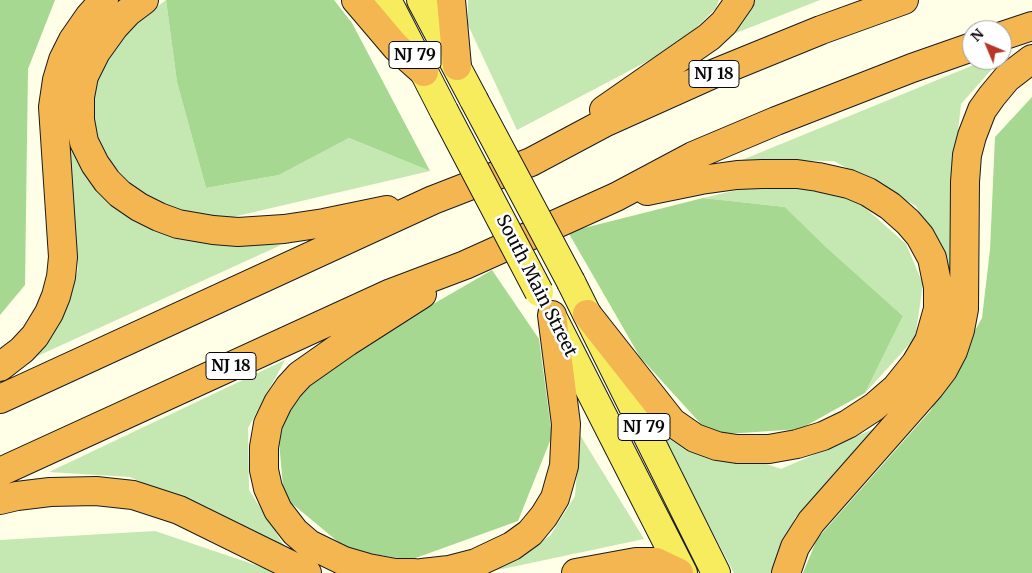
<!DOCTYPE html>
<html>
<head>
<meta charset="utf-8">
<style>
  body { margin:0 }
  #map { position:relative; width:1032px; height:573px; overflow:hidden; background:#fffee7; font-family:Merriweather,serif }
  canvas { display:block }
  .north { position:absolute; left:962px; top:20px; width:50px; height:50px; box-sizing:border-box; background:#fff; border:1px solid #9d9d9d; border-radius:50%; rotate:315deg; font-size:14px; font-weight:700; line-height:20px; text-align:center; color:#0a0a0a }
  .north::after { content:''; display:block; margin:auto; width:18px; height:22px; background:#b73625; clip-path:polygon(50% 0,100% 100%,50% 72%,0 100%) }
</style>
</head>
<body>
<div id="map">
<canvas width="1032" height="573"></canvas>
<div class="north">N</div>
</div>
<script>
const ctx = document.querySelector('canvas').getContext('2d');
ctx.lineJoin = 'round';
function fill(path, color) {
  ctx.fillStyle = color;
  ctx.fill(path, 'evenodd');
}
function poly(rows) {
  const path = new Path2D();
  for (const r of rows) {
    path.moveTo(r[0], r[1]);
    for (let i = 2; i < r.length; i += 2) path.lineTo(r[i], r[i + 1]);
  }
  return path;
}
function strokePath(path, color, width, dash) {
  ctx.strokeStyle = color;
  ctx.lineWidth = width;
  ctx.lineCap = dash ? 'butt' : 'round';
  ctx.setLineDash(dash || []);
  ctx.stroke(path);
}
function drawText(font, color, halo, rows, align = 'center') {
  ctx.font = font + ' Merriweather,serif';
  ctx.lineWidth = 5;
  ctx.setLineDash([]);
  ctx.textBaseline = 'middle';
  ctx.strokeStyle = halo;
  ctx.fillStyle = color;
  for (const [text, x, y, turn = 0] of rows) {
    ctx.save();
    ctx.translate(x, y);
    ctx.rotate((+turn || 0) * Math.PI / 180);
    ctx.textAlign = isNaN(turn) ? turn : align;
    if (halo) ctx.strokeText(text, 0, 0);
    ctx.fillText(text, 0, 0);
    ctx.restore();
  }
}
fill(poly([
  [166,0,177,82,206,188,279,175,349,138,430,171,207,223,141,195,96,146,93,86,108,44],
  [468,0,719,0,716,8,680,44,517,130,468,25],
  [745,0,820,0,718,40],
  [986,60,1000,60,961,104,950,203,952,279,916,206,834,161,742,160],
  [69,145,109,204,183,239,281,245,31,359,64,314,78,269],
  [750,187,845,190,906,244,923,284,915,338,865,393,903,316,826,247,785,207,703,198],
  [285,360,248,428,249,490,287,550,130,477,49,472],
  [657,426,781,469,880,426,795,518,772,573,734,573],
  [580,435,644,539,488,572,550,536,575,496],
  [155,531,279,573,0,573,0,540]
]), '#c5e7b2');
fill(poly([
  [0,0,55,0,28,69,25,285,0,315],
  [166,0,334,0,352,23,430,171,349,138,279,175,206,188,177,82],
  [1032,97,1032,573,803,573,817,539,931,410,982,318,990,250,995,137],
  [703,198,785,207,826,247,903,316,865,393,800,429,711,435,640,357,568,232],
  [492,270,539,339,552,436,518,521,410,560,348,550,284,497,277,420,316,372]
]), '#a6d892');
const primary = poly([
  [387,0,444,111],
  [421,0,474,100],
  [571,282,716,573],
  [554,320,683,573]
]);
const motorway = poly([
  [144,0,128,12,114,27,96,52,84,76,80,97,80,120,84,142,95,164,107,181,120,194,139,207,159,217,178,224,213,230,238,232,284,229,324,223,387,210],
  [356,0,396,47,424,72],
  [451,0,457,66],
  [1002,36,1032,26],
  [604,110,709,37,724,23,740,0],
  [587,314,672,422,695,438,717,446,737,449,769,449,797,444,823,436,848,424,874,407,896,388,916,363,929,341,938,309,938,287,932,258,920,236,908,222,890,206,868,192,849,184,818,177,797,174,762,174,737,175,701,180,647,191],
  [0,367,22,350,35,336,49,313,56,296,61,277,63,257,53,107,57,80,63,60,73,40,89,17,104,0],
  [0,399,433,200,531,162,606,122,713,74,821,30,904,0],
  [0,472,391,293,465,265,616,197,693,156,776,121,912,68,972,47],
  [0,500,17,496,50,492,96,491,133,495,179,510,307,573],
  [414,573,395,573,368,568,344,561,309,544,295,532,278,510,268,488,264,470,264,447,268,424,278,403,289,387,300,375,347,342,422,294],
  [422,573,449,570,476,563,512,546,530,533,544,516,555,498,564,466,566,424,552,315],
  [576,573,636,562,656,562,679,573],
  [786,573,795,547,811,522,930,387,943,370,953,351,960,330,964,309,965,182,967,155,972,136,982,110,992,96,1007,78,1032,59]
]);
strokePath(primary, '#1b1b1b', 30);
strokePath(motorway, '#1b1b1b', 30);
strokePath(primary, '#f7eb5e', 28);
strokePath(motorway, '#f3b650', 28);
const primaryBridge = poly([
  [474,100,571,282],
  [444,111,539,292]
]);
strokePath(primaryBridge, '#1b1b1b', 30, []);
strokePath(primaryBridge, '#f7eb5e', 28);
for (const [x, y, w] of [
  [415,55,52],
  [714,74,50],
  [231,366,50],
  [644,427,52]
]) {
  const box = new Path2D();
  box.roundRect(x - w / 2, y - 13.5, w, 27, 4);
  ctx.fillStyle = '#fff';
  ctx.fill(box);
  strokePath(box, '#0a0a0a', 1);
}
drawText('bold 16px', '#0a0a0a', null, [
  ["NJ 79",415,55],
  ["NJ 18",714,74],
  ["NJ 18",231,366],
  ["NJ 79",644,427]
]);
drawText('18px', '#0a0a0a', '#fff', [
  ["South Main Street",536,286,63]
]);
</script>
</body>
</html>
